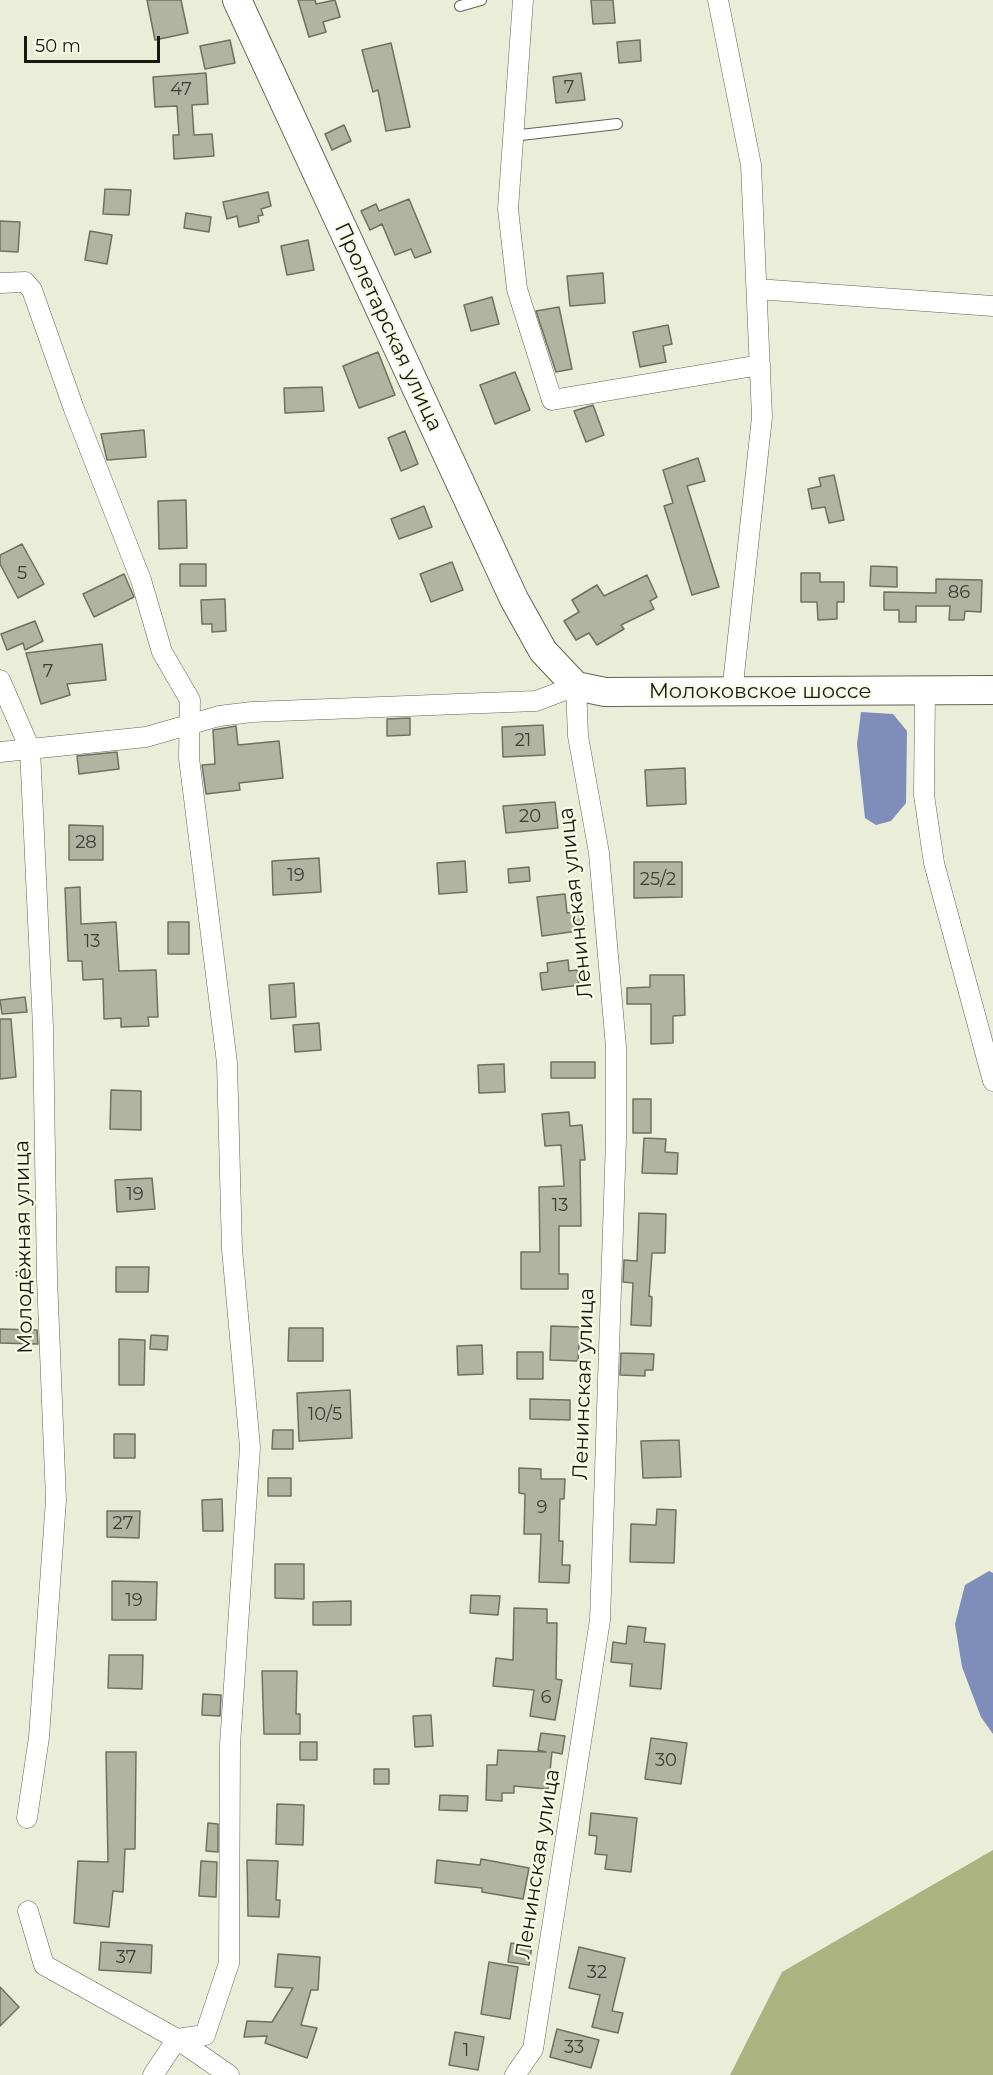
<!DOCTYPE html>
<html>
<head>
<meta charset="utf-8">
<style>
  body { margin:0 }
  #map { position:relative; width:993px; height:2075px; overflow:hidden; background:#eaeed9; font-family:Montserrat,sans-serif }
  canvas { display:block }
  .scale { position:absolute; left:24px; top:36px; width:136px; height:27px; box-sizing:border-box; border:3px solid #181911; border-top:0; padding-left:8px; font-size:18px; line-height:21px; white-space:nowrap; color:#181911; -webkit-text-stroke:4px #f7fbe6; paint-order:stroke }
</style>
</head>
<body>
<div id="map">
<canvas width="993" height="2075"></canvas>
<div class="scale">50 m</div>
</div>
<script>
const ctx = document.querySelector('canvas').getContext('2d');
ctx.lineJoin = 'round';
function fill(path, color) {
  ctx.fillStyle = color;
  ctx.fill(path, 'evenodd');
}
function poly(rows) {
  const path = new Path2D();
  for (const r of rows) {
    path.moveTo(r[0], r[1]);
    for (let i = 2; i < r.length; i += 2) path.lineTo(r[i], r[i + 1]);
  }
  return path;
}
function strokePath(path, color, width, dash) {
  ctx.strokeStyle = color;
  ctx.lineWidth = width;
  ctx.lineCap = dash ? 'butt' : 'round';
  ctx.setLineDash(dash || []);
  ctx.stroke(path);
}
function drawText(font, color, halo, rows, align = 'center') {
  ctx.font = font + ' Montserrat,sans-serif';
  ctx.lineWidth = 4.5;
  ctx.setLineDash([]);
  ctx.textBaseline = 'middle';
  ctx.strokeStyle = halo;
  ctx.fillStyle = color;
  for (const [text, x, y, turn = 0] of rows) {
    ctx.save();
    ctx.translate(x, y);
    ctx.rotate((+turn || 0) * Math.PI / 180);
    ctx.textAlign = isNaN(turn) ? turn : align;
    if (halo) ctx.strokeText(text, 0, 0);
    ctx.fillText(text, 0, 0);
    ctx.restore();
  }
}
fill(poly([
  [993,1850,993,2075,730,2075,782,1972]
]), '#abb380');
fill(poly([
  [861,712,893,714,907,731,906,803,891,821,876,825,865,818,857,744],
  [989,1571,993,1573,993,1734,981,1717,962,1667,955,1624,965,1585]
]), '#7e8dba');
const building = poly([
  [147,0,181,0,188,33,155,40,147,0],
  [298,0,315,0,316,4,335,0,340,17,323,22,326,32,309,37,298,0],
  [591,0,613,0,615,23,593,24,591,0],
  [230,40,235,63,205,69,200,46,230,40],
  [640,40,641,61,619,63,617,42,640,40],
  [391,43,410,127,386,131,378,90,373,92,362,50,391,43],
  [206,73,208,104,192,105,194,135,212,134,214,156,174,159,173,135,179,135,177,106,155,107,153,77,206,73],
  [581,73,585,100,556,103,553,77,581,73],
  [344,125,351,141,332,150,325,134,344,125],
  [105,189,131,190,129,215,103,214,105,189],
  [268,192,271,206,261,209,263,215,258,216,259,222,239,227,237,216,227,219,223,202,268,192],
  [409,199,431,252,415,258,411,249,395,255,382,224,370,230,361,211,376,204,379,211,409,199],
  [186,213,211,217,209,232,184,228,186,213],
  [0,221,20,222,18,252,0,251,0,221],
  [90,231,112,235,107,264,85,260,90,231],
  [308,240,314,270,287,275,281,246,308,240],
  [603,273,605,303,570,306,567,276,603,273],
  [492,297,499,324,471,331,464,305,492,297],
  [559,307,572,369,556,372,536,311,559,307],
  [668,325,672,344,663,346,666,362,640,367,633,332,668,325],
  [378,352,395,395,359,408,343,366,378,352],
  [515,372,530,410,495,424,480,385,515,372],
  [322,387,324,411,285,413,284,388,322,387],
  [593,405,604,435,586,442,574,411,593,405],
  [144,430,146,457,107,460,101,434,144,430],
  [405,431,418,464,401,471,388,438,405,431],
  [698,458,705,481,687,486,719,587,692,595,664,506,673,503,663,470,698,458],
  [834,475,844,520,829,523,825,507,812,509,808,489,821,486,819,478,834,475],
  [186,500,187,548,159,549,158,501,186,500],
  [424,506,432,527,399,539,391,519,424,506],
  [22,544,44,584,18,598,0,564,0,555,22,544],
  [452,562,463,590,431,602,420,574,452,562],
  [180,564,206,564,206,586,180,586,180,564],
  [871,566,897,567,897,587,870,586,871,566],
  [801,573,820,573,820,582,844,582,844,602,837,602,837,619,818,620,817,602,801,602,801,573],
  [124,574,134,597,94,617,83,594,124,574],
  [647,575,657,597,650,601,654,609,621,625,624,629,597,645,589,633,576,640,564,621,579,612,572,600,597,585,604,596,647,575],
  [936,579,982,580,981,612,965,611,964,620,949,620,950,606,916,606,916,622,899,622,899,610,884,610,884,592,936,593,936,579],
  [225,599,226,631,212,632,212,624,202,624,201,600,225,599],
  [35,621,43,641,25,650,23,643,7,650,1,634,35,621],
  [102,644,106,680,67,684,70,695,41,704,26,653,102,644],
  [410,718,410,735,387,736,387,719,410,718],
  [543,725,545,755,503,757,502,727,543,725],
  [236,726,238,745,279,741,283,778,239,783,240,790,206,794,202,765,215,764,213,730,236,726],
  [117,752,119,769,79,774,77,756,117,752],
  [685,768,686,804,647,806,645,770,685,768],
  [555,802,558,828,506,833,503,806,555,802],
  [69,825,103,826,103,860,69,860,69,825],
  [319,858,321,892,273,895,272,861,319,858],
  [465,861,467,892,439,894,437,863,465,861],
  [634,862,682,862,682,897,634,898,634,862],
  [529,867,530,881,509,883,508,869,529,867],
  [80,887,81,924,116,922,119,971,156,970,158,1017,148,1017,149,1026,121,1027,121,1018,104,1019,103,979,83,980,82,961,68,961,65,888,80,887],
  [565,894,567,913,582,911,585,930,542,936,537,897,565,894],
  [168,922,189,922,189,954,168,954,168,922],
  [568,960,569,971,577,970,579,985,542,990,540,973,548,972,547,963,568,960],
  [650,975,684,975,685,1015,673,1016,673,1043,651,1044,651,1004,627,1004,627,988,650,987,650,975],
  [294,983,296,1017,271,1019,269,985,294,983],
  [25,997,27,1012,2,1014,0,1000,25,997],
  [0,1019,11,1019,16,1077,0,1079,0,1019],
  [319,1023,321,1050,295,1052,293,1025,319,1023],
  [551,1062,595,1062,595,1078,551,1078,551,1062],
  [504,1064,505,1092,479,1093,478,1065,504,1064],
  [111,1090,141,1091,141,1130,110,1129,111,1090],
  [633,1099,651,1099,651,1133,633,1133,633,1099],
  [569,1112,570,1126,582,1125,585,1160,580,1160,581,1226,559,1226,559,1274,568,1274,568,1289,521,1289,521,1252,540,1252,539,1187,564,1186,561,1145,545,1146,542,1114,569,1112],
  [644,1138,666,1139,665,1152,678,1153,677,1174,642,1173,644,1138],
  [152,1178,155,1209,117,1212,115,1180,152,1178],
  [639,1213,666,1214,665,1253,652,1253,649,1296,652,1297,651,1326,631,1325,633,1283,623,1282,624,1260,637,1261,639,1213],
  [116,1267,149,1267,148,1292,116,1292,116,1267],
  [551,1326,580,1327,578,1361,550,1360,551,1326],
  [289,1328,323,1328,323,1361,288,1361,289,1328],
  [0,1329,37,1330,38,1344,0,1343,0,1329],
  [151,1335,168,1336,167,1350,150,1349,151,1335],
  [119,1339,145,1340,144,1385,119,1385,119,1339],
  [482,1345,483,1374,458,1375,457,1346,482,1345],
  [517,1352,543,1352,543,1379,517,1379,517,1352],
  [621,1353,654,1354,653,1370,645,1370,645,1376,620,1375,621,1353],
  [350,1390,352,1438,299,1441,297,1393,350,1390],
  [530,1399,570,1400,570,1420,530,1419,530,1399],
  [273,1430,293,1430,293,1449,272,1449,273,1430],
  [114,1434,135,1434,135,1458,114,1458,114,1434],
  [679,1440,681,1477,643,1478,641,1441,679,1440],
  [519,1468,541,1469,541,1479,565,1479,564,1499,560,1499,559,1541,563,1541,562,1565,570,1565,569,1583,539,1582,541,1534,524,1534,525,1494,519,1493,519,1468],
  [268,1478,291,1478,291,1496,268,1496,268,1478],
  [222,1499,223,1531,203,1531,202,1500,222,1499],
  [657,1509,676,1510,674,1563,630,1562,631,1524,656,1525,657,1509],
  [107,1511,140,1511,139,1538,107,1537,107,1511],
  [275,1564,304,1564,304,1599,275,1598,275,1564],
  [112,1581,157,1582,156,1620,112,1620,112,1581],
  [471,1595,500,1596,498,1615,470,1613,471,1595],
  [351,1601,351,1625,313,1625,313,1602,351,1601],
  [514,1608,547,1609,547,1623,557,1623,556,1679,562,1680,555,1720,530,1716,534,1690,493,1686,496,1658,513,1660,514,1608],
  [628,1626,646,1628,644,1642,665,1644,661,1689,630,1686,632,1664,611,1662,613,1642,626,1644,628,1626],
  [109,1655,143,1655,142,1689,108,1688,109,1655],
  [262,1671,297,1671,296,1714,300,1714,300,1734,264,1734,262,1671],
  [203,1694,221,1695,220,1716,202,1715,203,1694],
  [431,1715,433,1746,415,1747,413,1716,431,1715],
  [541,1733,565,1736,562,1754,552,1752,548,1789,514,1786,514,1793,502,1793,502,1801,486,1800,487,1765,497,1765,498,1750,546,1752,538,1750,541,1733],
  [651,1738,687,1743,681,1784,645,1779,651,1738],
  [300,1742,317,1742,317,1760,300,1760,300,1742],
  [106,1752,136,1752,135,1849,125,1849,123,1892,113,1891,109,1927,74,1923,78,1861,108,1862,106,1752],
  [374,1769,389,1769,389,1784,374,1784,374,1769],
  [440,1795,468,1796,467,1811,439,1810,440,1795],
  [277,1804,304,1805,303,1845,276,1844,277,1804],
  [591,1813,637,1818,631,1872,605,1869,607,1855,595,1854,597,1836,589,1835,591,1813],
  [208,1823,218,1824,218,1852,206,1851,208,1823],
  [481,1859,529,1868,523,1899,482,1892,482,1888,435,1883,437,1860,480,1865,481,1859],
  [247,1860,278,1861,276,1900,280,1900,279,1917,248,1916,247,1860],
  [201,1861,217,1862,216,1897,199,1896,201,1861],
  [101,1942,152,1945,151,1973,99,1970,101,1942],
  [511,1943,532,1946,529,1965,508,1962,511,1943],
  [579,1947,625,1958,612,2011,623,2013,618,2033,592,2027,600,1995,569,1988,579,1947],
  [278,1954,320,1957,318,1990,311,1990,301,2025,317,2028,307,2058,265,2043,267,2036,244,2037,247,2021,272,2022,293,1988,275,1987,278,1954],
  [489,1962,518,1967,510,2019,481,2014,489,1962],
  [0,1987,19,2007,0,2026,0,1987],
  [557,2029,599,2040,591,2068,550,2057,557,2029],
  [455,2032,484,2037,478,2070,449,2065,455,2032]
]);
fill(building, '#b1b4a0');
strokePath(building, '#6e715e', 1.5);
const lane = poly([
  [460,6,481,0],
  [512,136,617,124]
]);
const street = poly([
  [523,0,508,209,517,289,552,400,760,365],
  [718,0,751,165,762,417,732,693],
  [0,283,25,282,32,290,74,409,141,580,162,652,190,700,189,758,227,1063,232,1249,250,1447,230,1745,229,1963,205,2035,177,2039,153,2075],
  [757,289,993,306],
  [0,680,30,749,43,1027,47,1278,56,1500,39,1737,27,1818],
  [925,691,924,795,934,863,993,1081],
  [0,752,146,737,219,716,252,712,536,701,576,686,578,736,599,853,616,1047,616,1139,600,1620,533,2049,515,2075],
  [28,1911,44,1965,177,2039,229,2075]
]);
const secondary = poly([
  [237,0,514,599,543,651,576,686,605,692,993,690]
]);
strokePath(lane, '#616451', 12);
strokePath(street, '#616451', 21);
strokePath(secondary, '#616451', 30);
strokePath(lane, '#fff', 10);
strokePath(street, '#fff', 20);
strokePath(secondary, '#fff', 28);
drawText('18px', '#3e4035', null, [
  ["7",569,88],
  ["47",181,90],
  ["5",22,574],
  ["86",959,593],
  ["7",48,672],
  ["21",523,741],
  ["20",530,817],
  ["28",86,843],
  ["19",296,876],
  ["25/2",658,880],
  ["13",92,942],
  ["19",135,1195],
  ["13",560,1206],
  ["10/5",325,1415],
  ["9",542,1508],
  ["27",123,1524],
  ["19",134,1601],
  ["6",546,1698],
  ["30",666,1761],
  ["37",126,1958],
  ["32",597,1973],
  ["33",574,2048],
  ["1",466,2051]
]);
drawText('21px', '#181911', '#f7fbe6', [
  ["Пролетарская улица",388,327,65],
  ["Молоковское шоссе",760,692],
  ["Ленинская улица",576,903,-96],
  ["Молодёжная улица",24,1247,-91],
  ["Ленинская улица",584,1384,-88],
  ["Ленинская улица",538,1864,-81]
]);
</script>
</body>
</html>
